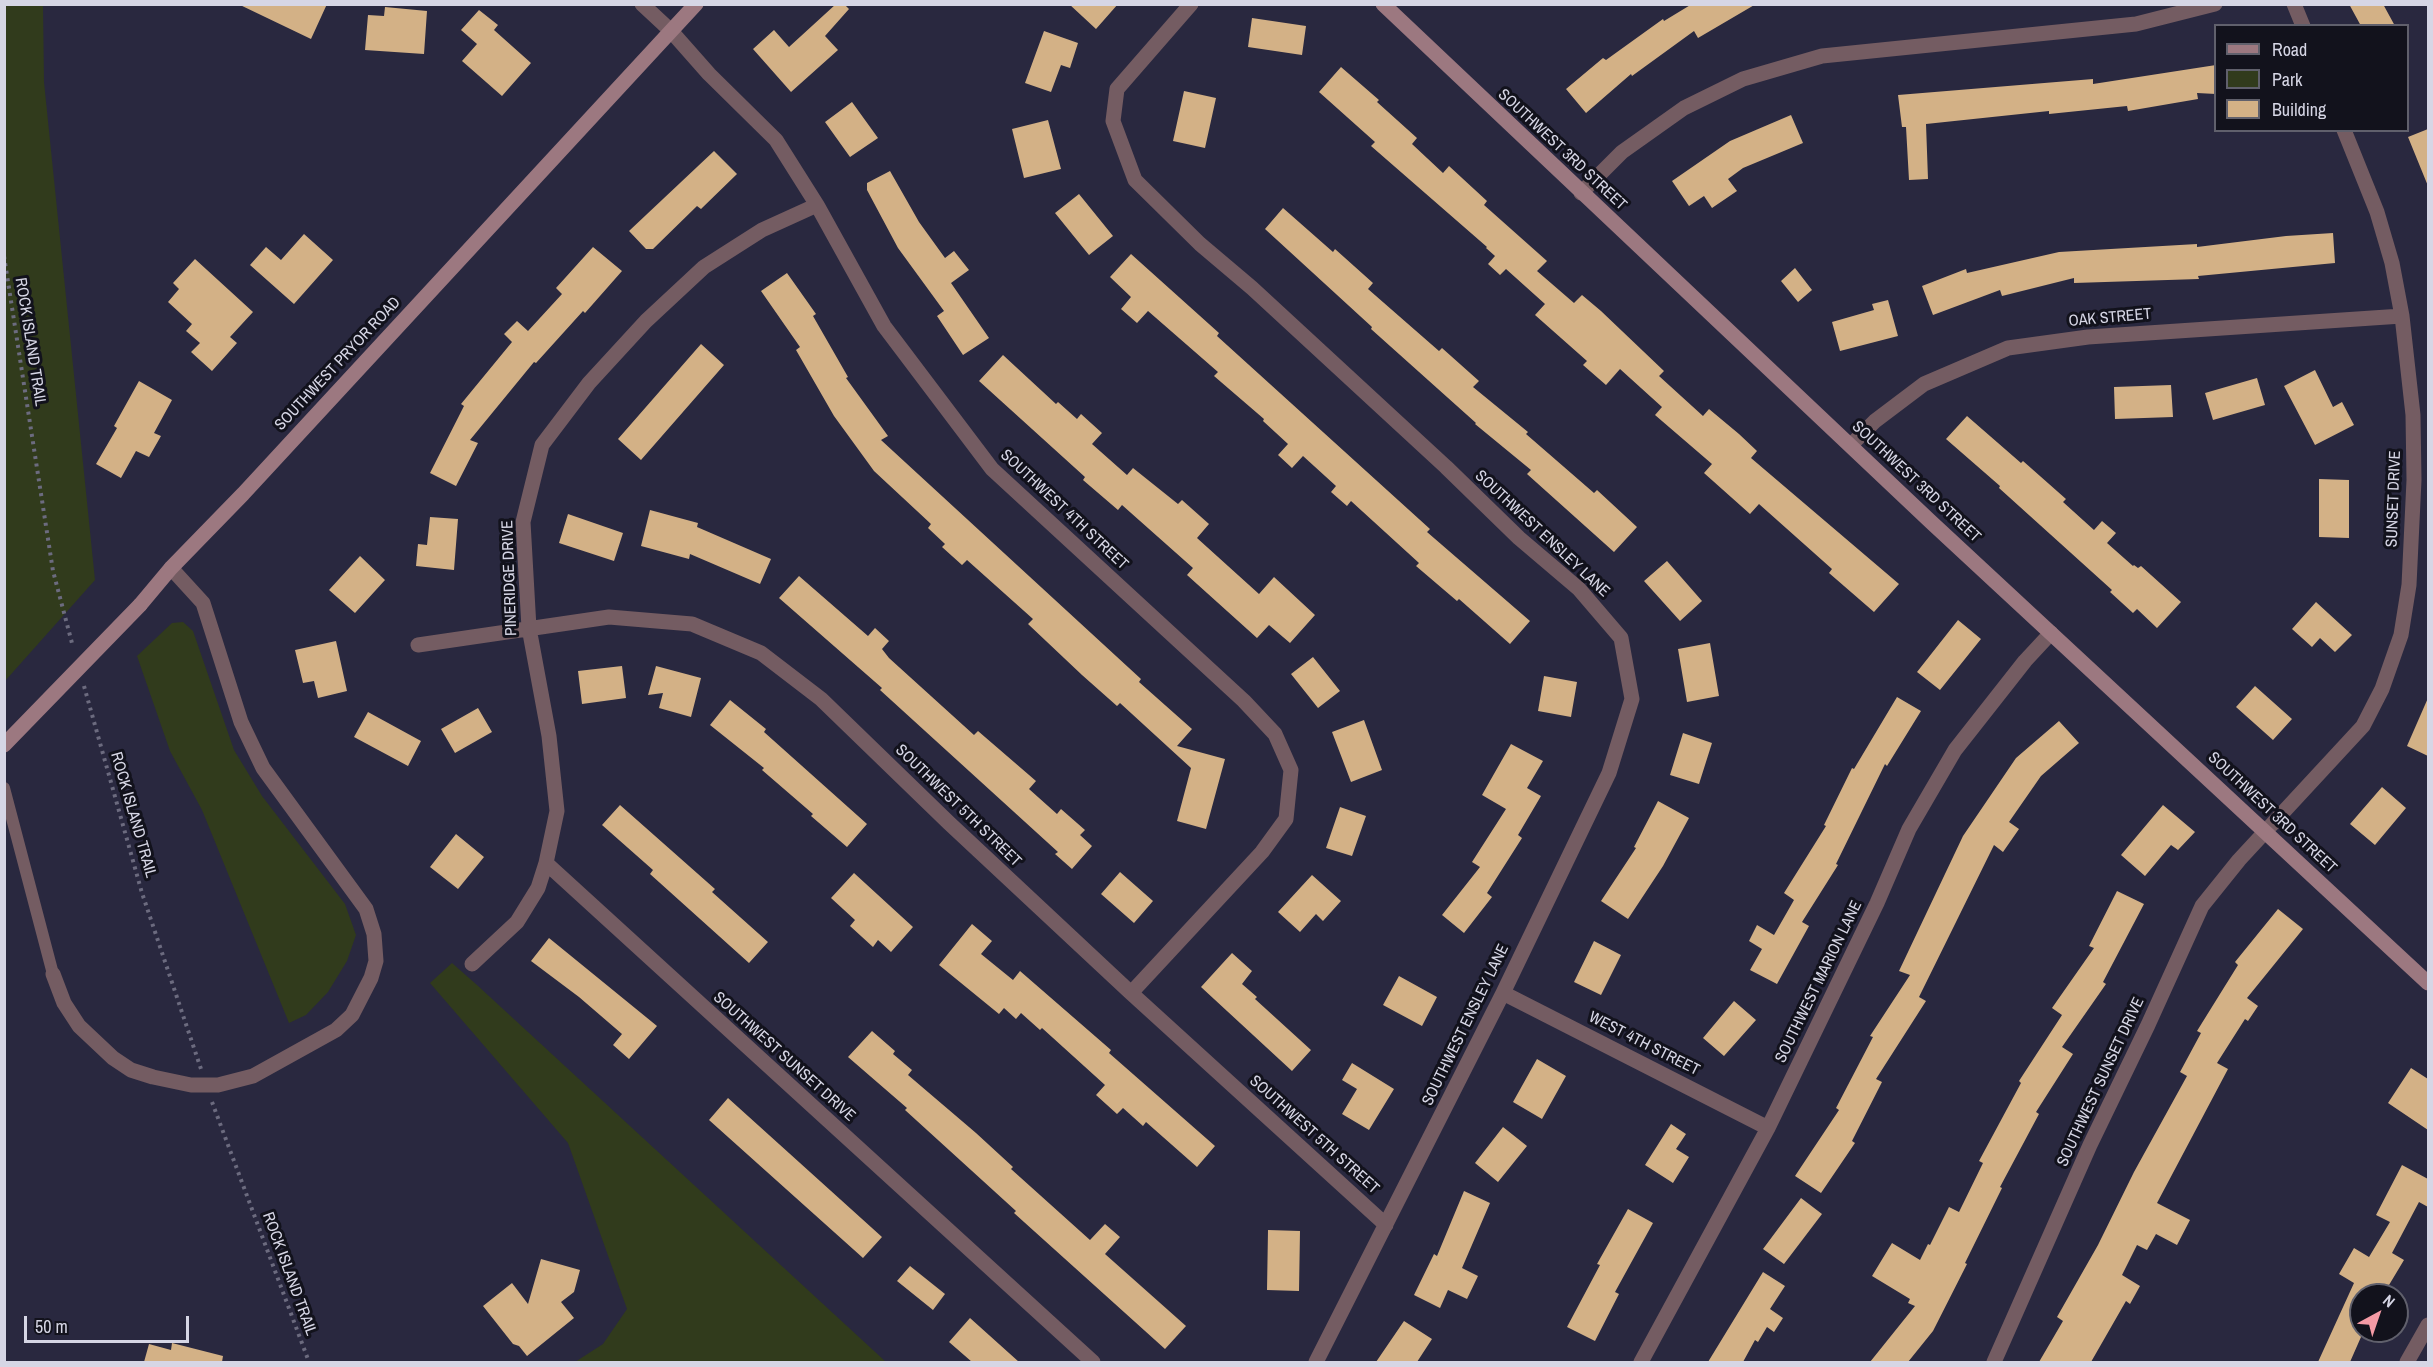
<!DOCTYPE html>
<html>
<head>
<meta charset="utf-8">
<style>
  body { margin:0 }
  #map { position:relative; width:2433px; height:1367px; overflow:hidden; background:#29283f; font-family:"Archivo Narrow",sans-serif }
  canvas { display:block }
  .frame { position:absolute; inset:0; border:6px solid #d6d6e5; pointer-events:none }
  .legend { position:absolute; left:2214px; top:24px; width:195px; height:108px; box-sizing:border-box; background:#12121c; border:2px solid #60606c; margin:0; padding:8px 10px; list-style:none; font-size:18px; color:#d6d6e5 }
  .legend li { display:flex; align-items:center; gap:12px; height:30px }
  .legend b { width:30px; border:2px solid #60606c }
  .north { position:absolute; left:2349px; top:1283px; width:60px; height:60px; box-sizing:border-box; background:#12121c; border:2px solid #60606c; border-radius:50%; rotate:40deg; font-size:16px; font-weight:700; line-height:24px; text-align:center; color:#d6d6e5 }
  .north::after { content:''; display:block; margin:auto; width:21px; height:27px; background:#f49aa5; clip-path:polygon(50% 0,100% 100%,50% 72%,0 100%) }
  .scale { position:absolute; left:24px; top:1316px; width:165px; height:27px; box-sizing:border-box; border:3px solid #d6d6e5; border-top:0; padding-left:8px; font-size:18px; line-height:21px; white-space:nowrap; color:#d6d6e5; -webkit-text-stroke:4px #12121c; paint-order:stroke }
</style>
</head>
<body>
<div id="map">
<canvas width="2433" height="1367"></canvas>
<div class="frame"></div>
<ul class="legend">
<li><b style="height:8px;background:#9c7880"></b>Road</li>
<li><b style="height:16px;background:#313b1c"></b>Park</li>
<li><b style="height:16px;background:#d3b186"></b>Building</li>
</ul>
<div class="north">N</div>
<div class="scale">50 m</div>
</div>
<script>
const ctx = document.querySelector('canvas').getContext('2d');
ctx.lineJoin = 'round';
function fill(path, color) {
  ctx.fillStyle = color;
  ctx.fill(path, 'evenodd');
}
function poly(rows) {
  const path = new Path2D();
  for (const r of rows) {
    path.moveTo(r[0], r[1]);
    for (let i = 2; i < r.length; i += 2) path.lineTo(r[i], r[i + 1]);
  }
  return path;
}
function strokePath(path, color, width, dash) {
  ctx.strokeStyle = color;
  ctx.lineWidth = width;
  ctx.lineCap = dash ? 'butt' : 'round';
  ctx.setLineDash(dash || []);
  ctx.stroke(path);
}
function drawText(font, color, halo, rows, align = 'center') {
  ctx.font = font + ' "Archivo Narrow",sans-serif';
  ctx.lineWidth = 6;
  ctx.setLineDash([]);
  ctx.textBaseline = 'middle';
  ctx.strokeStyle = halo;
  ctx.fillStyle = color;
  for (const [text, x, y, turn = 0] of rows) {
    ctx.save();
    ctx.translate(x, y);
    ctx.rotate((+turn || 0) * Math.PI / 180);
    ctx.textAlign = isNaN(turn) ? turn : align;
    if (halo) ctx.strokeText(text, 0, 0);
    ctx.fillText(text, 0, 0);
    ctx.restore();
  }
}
fill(poly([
  [5,4,43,5,44,82,95,580,5,681],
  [183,622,193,631,234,750,262,796,345,904,356,935,347,961,328,992,306,1015,289,1023,202,810,170,751,137,656,172,623],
  [452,963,477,985,886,1362,575,1362,603,1344,627,1309,568,1143,430,983]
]), '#313b1c');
fill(poly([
  [238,4,327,4,311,39],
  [836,4,844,4,849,9,825,36,838,50,791,92,753,49,774,30,789,47],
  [1069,4,1118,4,1096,29],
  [1692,4,1756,4,1698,38,1694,31,1632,76,1631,74,1586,113,1566,89,1603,58,1606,60,1663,19,1664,21],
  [2349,4,2383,4,2395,26,2361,26],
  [385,7,427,11,424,54,365,50,368,15,384,16],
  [479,10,498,25,494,30,531,63,502,96,462,61,477,44,461,30],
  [1252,18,1306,26,1302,55,1248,47],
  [1044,31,1078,43,1070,68,1061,65,1051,92,1025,83],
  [2216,65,2216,94,2197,93,2198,99,2128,111,2127,106,2049,114,2049,111,1926,124,1928,179,1909,180,1906,127,1902,127,1898,95,2093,79,2093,84],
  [1341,67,1379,100,1377,102,1417,138,1412,144,1443,173,1449,166,1487,201,1484,205,1547,261,1537,271,1574,303,1582,295,1601,311,1664,371,1659,376,1703,416,1709,409,1739,434,1757,451,1751,458,1899,584,1874,612,1829,573,1832,569,1759,504,1750,514,1704,473,1712,464,1655,415,1662,407,1620,369,1606,385,1583,365,1587,361,1535,315,1545,304,1506,269,1500,275,1488,264,1495,256,1486,248,1487,247,1371,146,1375,142,1319,92],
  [1184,91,1216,98,1205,148,1173,141],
  [852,102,878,138,850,157,825,122],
  [1791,115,1803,143,1743,168,1728,179,1737,191,1712,208,1704,196,1689,206,1672,181,1730,141],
  [1048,120,1061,169,1024,178,1012,129],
  [2428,129,2428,186,2408,137],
  [714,151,737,174,701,209,697,206,653,249,646,249,629,231],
  [890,171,919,222,945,258,954,251,969,270,951,283,989,338,963,355,937,316,944,311,898,248,867,190,867,183],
  [1079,194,1113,236,1089,255,1055,213],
  [1283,208,1333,252,1335,249,1373,283,1368,289,1439,351,1442,348,1479,381,1473,387,1528,432,1526,434,1594,493,1597,490,1637,527,1614,552,1527,474,1531,470,1475,424,1476,423,1371,329,1372,327,1265,229],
  [2333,233,2335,263,2198,276,2199,279,2074,283,2074,278,2002,296,2000,290,1933,315,1922,286,1966,269,1967,273,2059,252,2197,244,2197,247,2286,236],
  [304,234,333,260,294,304,250,265,266,247,281,260],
  [593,247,622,271,585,313,583,311,536,363,534,362,470,440,478,443,456,486,430,473,464,406,461,404,512,342,504,334,517,321,528,331,562,294,556,288],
  [1131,254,1219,333,1217,336,1430,529,1427,532,1530,621,1510,644,1459,599,1457,601,1416,566,1419,563,1351,501,1347,506,1331,492,1336,486,1303,456,1292,468,1278,455,1288,444,1263,421,1264,419,1214,376,1218,372,1148,311,1137,323,1121,309,1131,297,1110,277],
  [195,259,253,312,230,337,237,343,212,371,191,352,200,343,186,331,192,324,168,302,179,289,173,283],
  [1795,268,1812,290,1798,302,1781,281],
  [787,273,816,314,813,316,848,377,846,378,888,436,881,440,1141,679,1139,682,1192,729,1177,746,1225,759,1206,829,1177,821,1191,768,1120,703,1117,706,1082,675,1028,624,1033,619,967,560,962,565,942,547,945,544,928,528,931,524,874,471,834,416,796,350,800,347,761,291],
  [1888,300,1898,336,1840,351,1832,322,1874,310,1872,304],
  [701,344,724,365,641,460,618,439],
  [1003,355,1056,404,1058,402,1077,419,1081,414,1102,433,1092,444,1127,475,1133,468,1178,504,1182,500,1209,524,1197,538,1259,594,1274,577,1315,615,1290,643,1269,625,1257,638,1187,575,1193,568,1122,505,1118,510,1083,480,1085,477,979,381],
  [2315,370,2333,407,2342,402,2354,425,2315,445,2284,386],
  [2257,378,2265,405,2213,420,2205,393],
  [139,381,172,400,154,433,161,436,149,457,136,451,121,478,96,464,117,428,114,426],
  [2171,385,2173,417,2115,419,2114,387],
  [1967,416,2021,463,2023,461,2066,499,2063,502,2094,530,2102,521,2116,533,2107,543,2133,566,2134,565,2138,568,2141,566,2181,602,2157,628,2137,609,2133,613,2110,592,2112,590,1999,488,2000,486,1946,439],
  [2319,479,2349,480,2349,538,2319,537],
  [650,510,698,523,697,527,771,559,760,584,690,554,689,559,641,546],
  [568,514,623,533,614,561,559,543],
  [430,517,458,519,454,570,416,566,418,544,427,545],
  [360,556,385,580,355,613,329,590],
  [1667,561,1702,601,1680,621,1644,581],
  [799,576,868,636,875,628,889,641,882,649,889,658,974,735,978,731,1036,781,1029,789,1057,814,1061,809,1085,830,1080,835,1092,846,1072,869,1055,854,1058,852,880,690,882,688,779,598],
  [2316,602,2352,635,2335,652,2320,638,2312,647,2292,629],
  [1958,620,1981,639,1940,690,1917,672],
  [336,641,347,691,318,698,314,681,303,683,295,650],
  [1710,643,1719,696,1687,702,1678,649],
  [1313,657,1340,691,1318,708,1291,674],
  [622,666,626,698,582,704,578,671],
  [656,666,701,678,691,717,659,708,663,693,648,695],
  [1544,676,1577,682,1571,717,1538,711],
  [2255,686,2292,719,2273,740,2236,707],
  [1897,697,1921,711,1887,766,1885,764,1836,864,1838,865,1802,922,1809,926,1777,984,1750,970,1762,949,1749,941,1757,925,1774,935,1794,900,1784,893,1826,826,1824,825,1852,768,1854,769],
  [2428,698,2428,756,2407,746],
  [730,700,766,729,764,732,867,824,847,847,811,816,813,814,762,770,764,768,710,725],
  [478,708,492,732,455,753,441,729],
  [368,712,421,741,408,766,354,737],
  [1364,720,1382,770,1351,782,1332,732],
  [2059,721,2079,743,2041,776,2009,822,2019,829,2003,852,1994,845,1919,997,1926,1001,1876,1079,1882,1082,1852,1141,1855,1143,1821,1193,1795,1176,1839,1110,1836,1108,1873,1037,1870,1036,1910,975,1899,971,1963,836,2016,758],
  [1683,733,1712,743,1699,784,1670,775],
  [1511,744,1543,761,1527,788,1541,796,1518,835,1522,838,1487,893,1492,897,1464,933,1442,915,1480,867,1472,862,1506,809,1482,795],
  [2382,787,2406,808,2375,845,2350,824],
  [1658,801,1689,818,1663,866,1628,919,1601,901,1636,848,1634,847],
  [620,805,715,889,712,892,768,942,749,963,650,874,653,870,602,825],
  [2163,805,2195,832,2178,850,2171,845,2145,876,2121,855],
  [1340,807,1366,816,1352,856,1326,848],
  [456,834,484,857,458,889,430,867],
  [1120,872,1153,901,1134,923,1101,894],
  [854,873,913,927,891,952,878,940,873,947,850,926,855,920,831,898],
  [1312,875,1341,901,1323,921,1316,914,1300,932,1278,912],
  [2117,891,2144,904,2103,982,2106,984,2062,1047,2073,1054,2036,1112,2039,1114,2000,1187,2002,1188,1965,1263,1967,1264,1933,1331,1908,1362,1870,1362,1915,1306,1908,1303,1910,1299,1872,1276,1892,1243,1920,1260,1928,1244,1930,1245,1949,1207,1959,1212,1983,1163,1979,1161,2021,1083,2019,1081,2062,1015,2052,1008,2094,948,2089,946],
  [2278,909,2303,929,2247,998,2258,1006,2248,1021,2245,1019,2217,1063,2228,1069,2157,1203,2190,1220,2177,1245,2156,1234,2147,1250,2137,1245,2122,1275,2140,1286,2130,1304,2126,1301,2091,1362,2039,1362,2063,1321,2057,1317,2098,1245,2134,1172,2187,1076,2180,1072,2201,1033,2197,1031,2238,965,2235,962],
  [972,924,992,941,981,954,1013,980,1020,971,1111,1050,1109,1053,1215,1146,1197,1167,1146,1122,1143,1126,1123,1108,1117,1114,1096,1095,1105,1085,1042,1028,1040,1030,1021,1013,1016,1019,1004,1008,999,1014,939,965],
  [549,938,657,1026,629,1059,613,1045,622,1034,579,997,531,961],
  [1594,941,1621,955,1601,995,1574,982],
  [1232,953,1252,971,1242,984,1257,997,1255,999,1311,1050,1292,1071,1201,987],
  [1399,976,1437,997,1422,1026,1383,1005],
  [1734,1001,1756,1020,1724,1056,1703,1038],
  [872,1031,895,1051,893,1054,912,1070,908,1075,976,1133,1013,1167,1011,1169,1090,1240,1105,1224,1120,1237,1105,1254,1186,1326,1165,1349,1014,1213,1016,1211,905,1110,907,1108,848,1057],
  [1537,1059,1566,1076,1542,1119,1513,1102],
  [1352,1063,1394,1089,1369,1130,1342,1114,1357,1089,1342,1080],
  [2411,1068,2428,1079,2428,1130,2388,1103],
  [728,1098,882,1237,863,1258,709,1120],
  [1671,1124,1686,1134,1676,1149,1689,1157,1673,1183,1645,1165],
  [1503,1127,1527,1146,1498,1182,1475,1163],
  [2402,1165,2428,1179,2428,1207,2419,1202,2392,1253,2404,1260,2383,1295,2361,1295,2361,1337,2350,1362,2318,1362,2354,1283,2339,1274,2354,1248,2369,1257,2390,1222,2376,1215],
  [1464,1191,1490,1203,1462,1268,1478,1276,1467,1299,1448,1290,1440,1308,1414,1295,1434,1254,1437,1256],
  [1801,1198,1822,1214,1784,1264,1763,1249],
  [1628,1209,1653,1223,1615,1292,1619,1294,1595,1341,1567,1327,1600,1265,1597,1264],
  [1268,1230,1300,1231,1299,1291,1267,1290],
  [541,1259,580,1270,574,1292,561,1302,574,1318,527,1356,519,1346,513,1344,483,1306,512,1283,528,1304],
  [910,1266,945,1294,933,1310,897,1281],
  [1763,1272,1785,1286,1770,1309,1783,1318,1774,1332,1767,1327,1758,1342,1755,1340,1743,1362,1708,1362],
  [970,1318,1019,1362,972,1362,949,1342],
  [1404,1321,1432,1339,1417,1362,1376,1362],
  [172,1343,223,1356,222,1362,144,1362,149,1344,171,1350]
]), '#d3b186');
strokePath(poly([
  [4,256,53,571,73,647],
  [84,686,142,893,201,1069],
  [212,1102,309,1362]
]), '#6c6b7f', 4, [3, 4.5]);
strokePath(poly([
  [4,788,53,974]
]), '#745c62', 12);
strokePath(poly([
  [642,4,671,31,709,74,776,140,817,205,884,326,992,469,1244,701,1275,734,1291,770,1286,819,1262,852,1131,993],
  [1191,4,1117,89,1113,121,1135,180,1200,244,1252,288,1446,467,1519,538,1579,589,1621,638,1632,699,1609,773,1503,993,1316,1362],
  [2294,4,2303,26],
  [1581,193,1622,152,1684,108,1743,79,1822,56,2136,24,2215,4],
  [1851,445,1875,421,1924,384,2008,348,2088,337,2402,316],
  [418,645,609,617,692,624,761,653,821,699,949,823,1131,993,1386,1225],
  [546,863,1093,1362],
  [472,964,517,922,538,888,546,863,557,811,549,736,529,628,523,522,542,445,589,383,646,321,704,267,762,230,817,205],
  [53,974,64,1003,79,1026,113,1058,131,1070,153,1077,191,1085,218,1085,253,1076,336,1030,352,1015,371,978,376,961,374,934,366,909,263,768,241,722,203,603,171,568],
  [1503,993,1768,1128],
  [1641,1362,1768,1128,1877,903,1909,829,1955,750,2025,661,2051,633],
  [1994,1362,2090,1145,2148,1025,2202,906,2239,860,2363,726,2382,689,2401,635,2409,585,2414,480,2413,415,2402,316,2392,263,2377,212,2344,130],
  [2407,1362,2428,1325]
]), '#745c62', 15);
strokePath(poly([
  [1383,4,1931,522,2428,983],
  [140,605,171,568,243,494,696,4]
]), '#9c7880', 15);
strokePath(poly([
  [4,745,140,605]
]), '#9c7880', 15);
drawText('16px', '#d6d6e5', '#12121c', [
  ["SOUTHWEST 3RD STREET",1562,150,43],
  ["OAK STREET",2110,318,-5],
  ["ROCK ISLAND TRAIL",30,342,81],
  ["SOUTHWEST PRYOR ROAD",338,364,-47],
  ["SOUTHWEST 3RD STREET",1916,482,43],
  ["SUNSET DRIVE",2394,499,-88],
  ["SOUTHWEST 4TH STREET",1064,510,43],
  ["SOUTHWEST ENSLEY LANE",1542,534,43],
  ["PINERIDGE DRIVE",510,578,-92],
  ["SOUTHWEST 5TH STREET",958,806,44],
  ["SOUTHWEST 3RD STREET",2272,813,43],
  ["ROCK ISLAND TRAIL",133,815,74],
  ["SOUTHWEST MARION LANE",1819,982,-64],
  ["SOUTHWEST ENSLEY LANE",1466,1025,-64],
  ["WEST 4TH STREET",1644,1044,27],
  ["SOUTHWEST SUNSET DRIVE",784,1057,42],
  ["SOUTHWEST SUNSET DRIVE",2101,1082,-65],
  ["SOUTHWEST 5TH STREET",1314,1135,42],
  ["ROCK ISLAND TRAIL",289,1274,70]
]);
</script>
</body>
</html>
